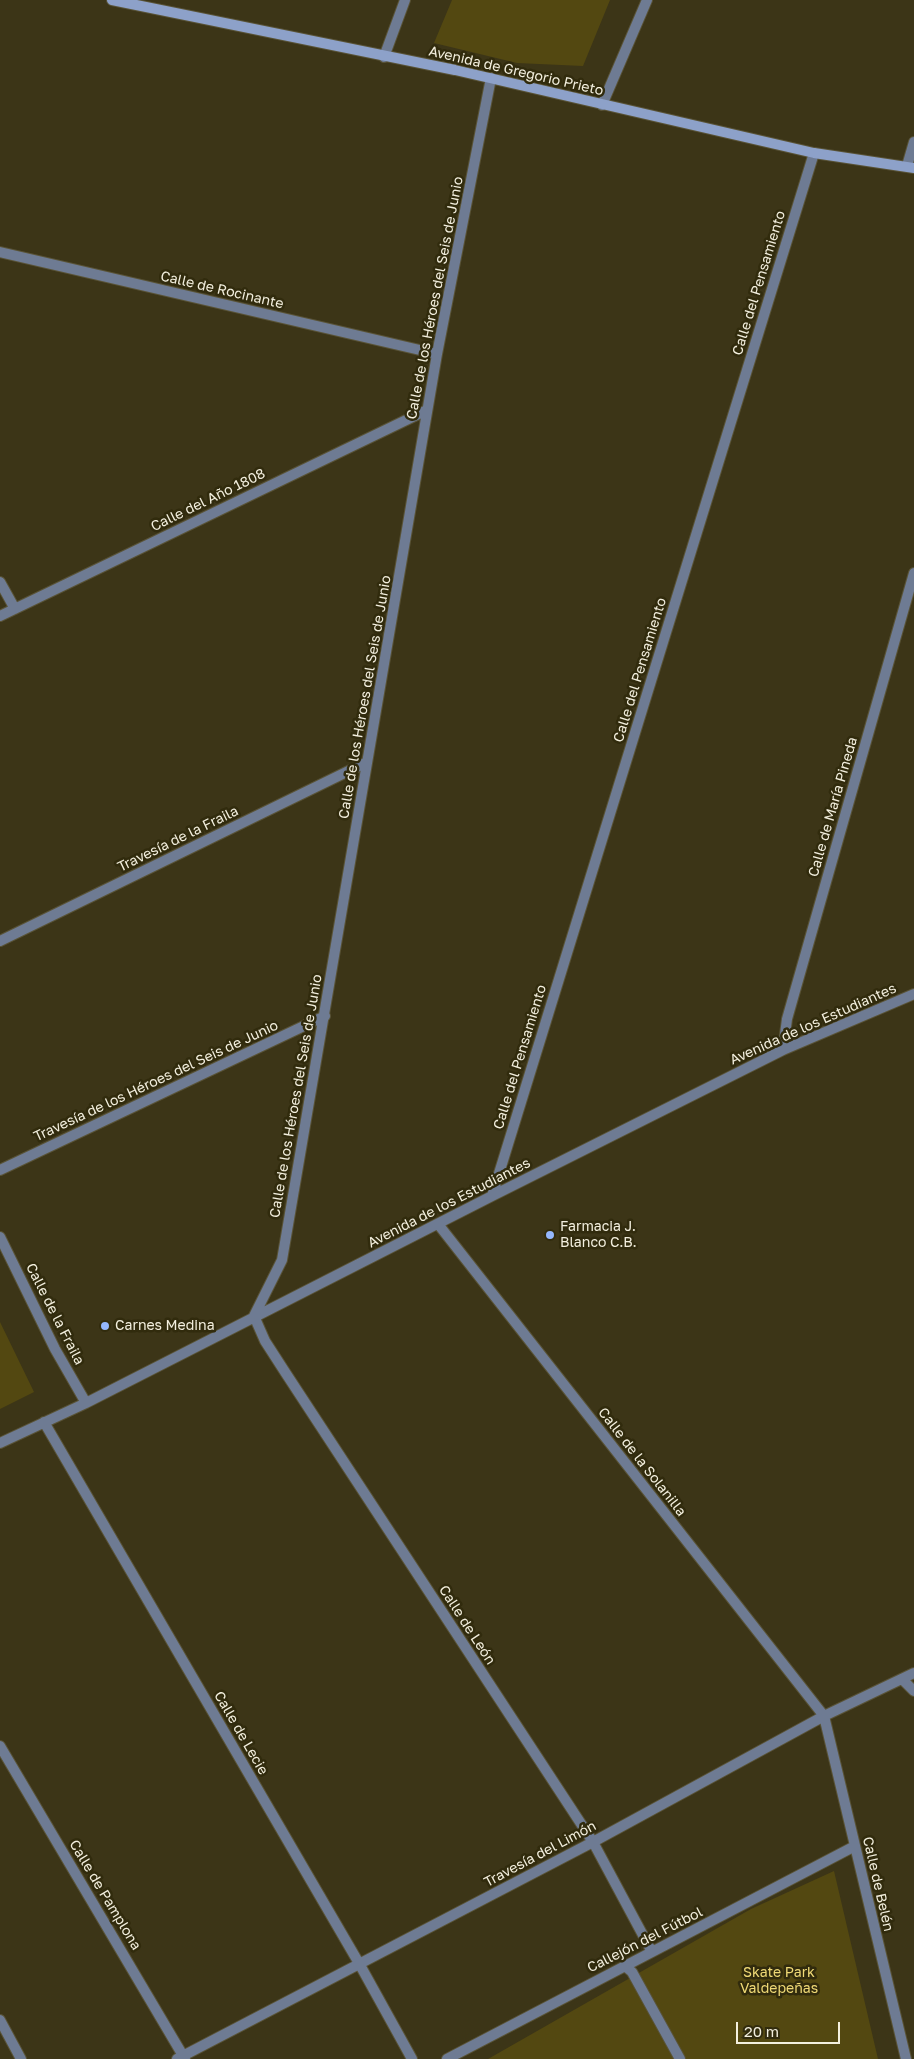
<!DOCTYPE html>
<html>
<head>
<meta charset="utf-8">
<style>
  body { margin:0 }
  #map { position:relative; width:914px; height:2059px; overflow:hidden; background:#3c3517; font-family:"Golos Text",sans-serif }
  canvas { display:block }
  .scale { position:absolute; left:736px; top:2022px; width:104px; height:22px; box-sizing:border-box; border:2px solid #f3efde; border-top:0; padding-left:6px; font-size:15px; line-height:18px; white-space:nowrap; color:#f3efde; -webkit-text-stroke:4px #312b0d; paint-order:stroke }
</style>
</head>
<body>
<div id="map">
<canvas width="914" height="2059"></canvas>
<div class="scale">20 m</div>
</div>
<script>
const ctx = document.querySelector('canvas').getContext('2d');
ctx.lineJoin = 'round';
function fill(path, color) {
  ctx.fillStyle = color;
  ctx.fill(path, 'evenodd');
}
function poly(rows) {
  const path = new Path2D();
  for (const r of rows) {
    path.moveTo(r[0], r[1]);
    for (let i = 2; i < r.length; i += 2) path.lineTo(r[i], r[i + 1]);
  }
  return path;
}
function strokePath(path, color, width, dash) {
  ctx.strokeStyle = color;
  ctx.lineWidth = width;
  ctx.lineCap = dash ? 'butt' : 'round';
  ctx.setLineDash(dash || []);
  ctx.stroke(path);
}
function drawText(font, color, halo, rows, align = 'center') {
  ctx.font = font + ' "Golos Text",sans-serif';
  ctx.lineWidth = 5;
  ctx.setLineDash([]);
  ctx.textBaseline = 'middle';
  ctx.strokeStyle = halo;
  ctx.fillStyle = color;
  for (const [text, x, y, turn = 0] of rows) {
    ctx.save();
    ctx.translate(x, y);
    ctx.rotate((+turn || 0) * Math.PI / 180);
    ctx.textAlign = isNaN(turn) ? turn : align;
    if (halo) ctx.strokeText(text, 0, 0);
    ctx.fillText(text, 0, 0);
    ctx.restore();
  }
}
fill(poly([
  [452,0,610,0,583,66,517,63,434,43],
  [0,1322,34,1392,0,1409],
  [834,1871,878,2059,488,2059,751,1909]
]), '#534811');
const street = poly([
  [384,57,405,0],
  [491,78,437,354,282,1260,254,1316,265,1341,285,1372,593,1842,652,1952],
  [602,105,647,0],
  [907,166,914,142],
  [0,252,437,354],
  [0,582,15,609],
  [0,616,427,410],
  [0,941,367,762],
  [783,1050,787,1019,914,573],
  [0,1170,325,1016],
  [492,1196,814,153],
  [438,1224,824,1716,906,2059],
  [0,1237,55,1349,86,1403],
  [44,1422,360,1965,412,2059],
  [0,1443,86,1403,492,1196,783,1050,914,994],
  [902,1679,914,1691],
  [0,1746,185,2059],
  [625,1966,632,1972,680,2059],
  [0,2020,21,2059],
  [177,2059,593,1842,824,1716,914,1673],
  [447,2059,855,1846]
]);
const secondary = poly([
  [112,0,455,70,814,153,914,168]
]);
strokePath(street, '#595337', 12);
strokePath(secondary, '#595337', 12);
strokePath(street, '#6e7b93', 10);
strokePath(secondary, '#8da1c9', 10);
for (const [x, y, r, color] of [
  [550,1235,5,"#94b7fd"],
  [105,1326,5,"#94b7fd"]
]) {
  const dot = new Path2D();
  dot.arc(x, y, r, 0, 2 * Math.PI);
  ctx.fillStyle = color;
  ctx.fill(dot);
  strokePath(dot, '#312b0d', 2);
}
drawText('14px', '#f3efde', '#312b0d', [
  ["Avenida de Gregorio Prieto",516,71,13],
  ["Calle del Pensamiento",759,283,-73],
  ["Calle de Rocinante",222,290,13],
  ["Calle de los Héroes del Seis de Junio",435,298,-79],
  ["Calle del Año 1808",208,500,-26],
  ["Calle del Pensamiento",640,670,-73],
  ["Calle de los Héroes del Seis de Junio",365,697,-80],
  ["Calle de María Pineda",833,807,-74],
  ["Travesía de la Fraila",178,839,-26],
  ["Avenida de los Estudiantes",813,1024,-24],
  ["Calle del Pensamiento",520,1057,-73],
  ["Travesía de los Héroes del Seis de Junio",156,1081,-25],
  ["Calle de los Héroes del Seis de Junio",296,1096,-80],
  ["Avenida de los Estudiantes",449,1203,-27],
  ["Calle de la Fraila",55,1314,63],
  ["Calle de la Solanilla",642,1462,52],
  ["Calle de León",467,1625,57],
  ["Calle de Lecie",241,1733,60],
  ["Travesía del Limón",540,1854,-28],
  ["Calle de Belén",878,1884,77],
  ["Calle de Pamplona",105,1895,59],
  ["Callejón del Fútbol",645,1940,-27]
]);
drawText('14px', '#f3efde', '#312b0d', [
  ["Farmacia J.",560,1227],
  ["Blanco C.B.",560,1243],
  ["Carnes Medina",115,1326]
], 'left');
drawText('14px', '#efd976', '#312b0d', [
  ["Skate Park",779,1973],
  ["Valdepeñas",779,1989]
]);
</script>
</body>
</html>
